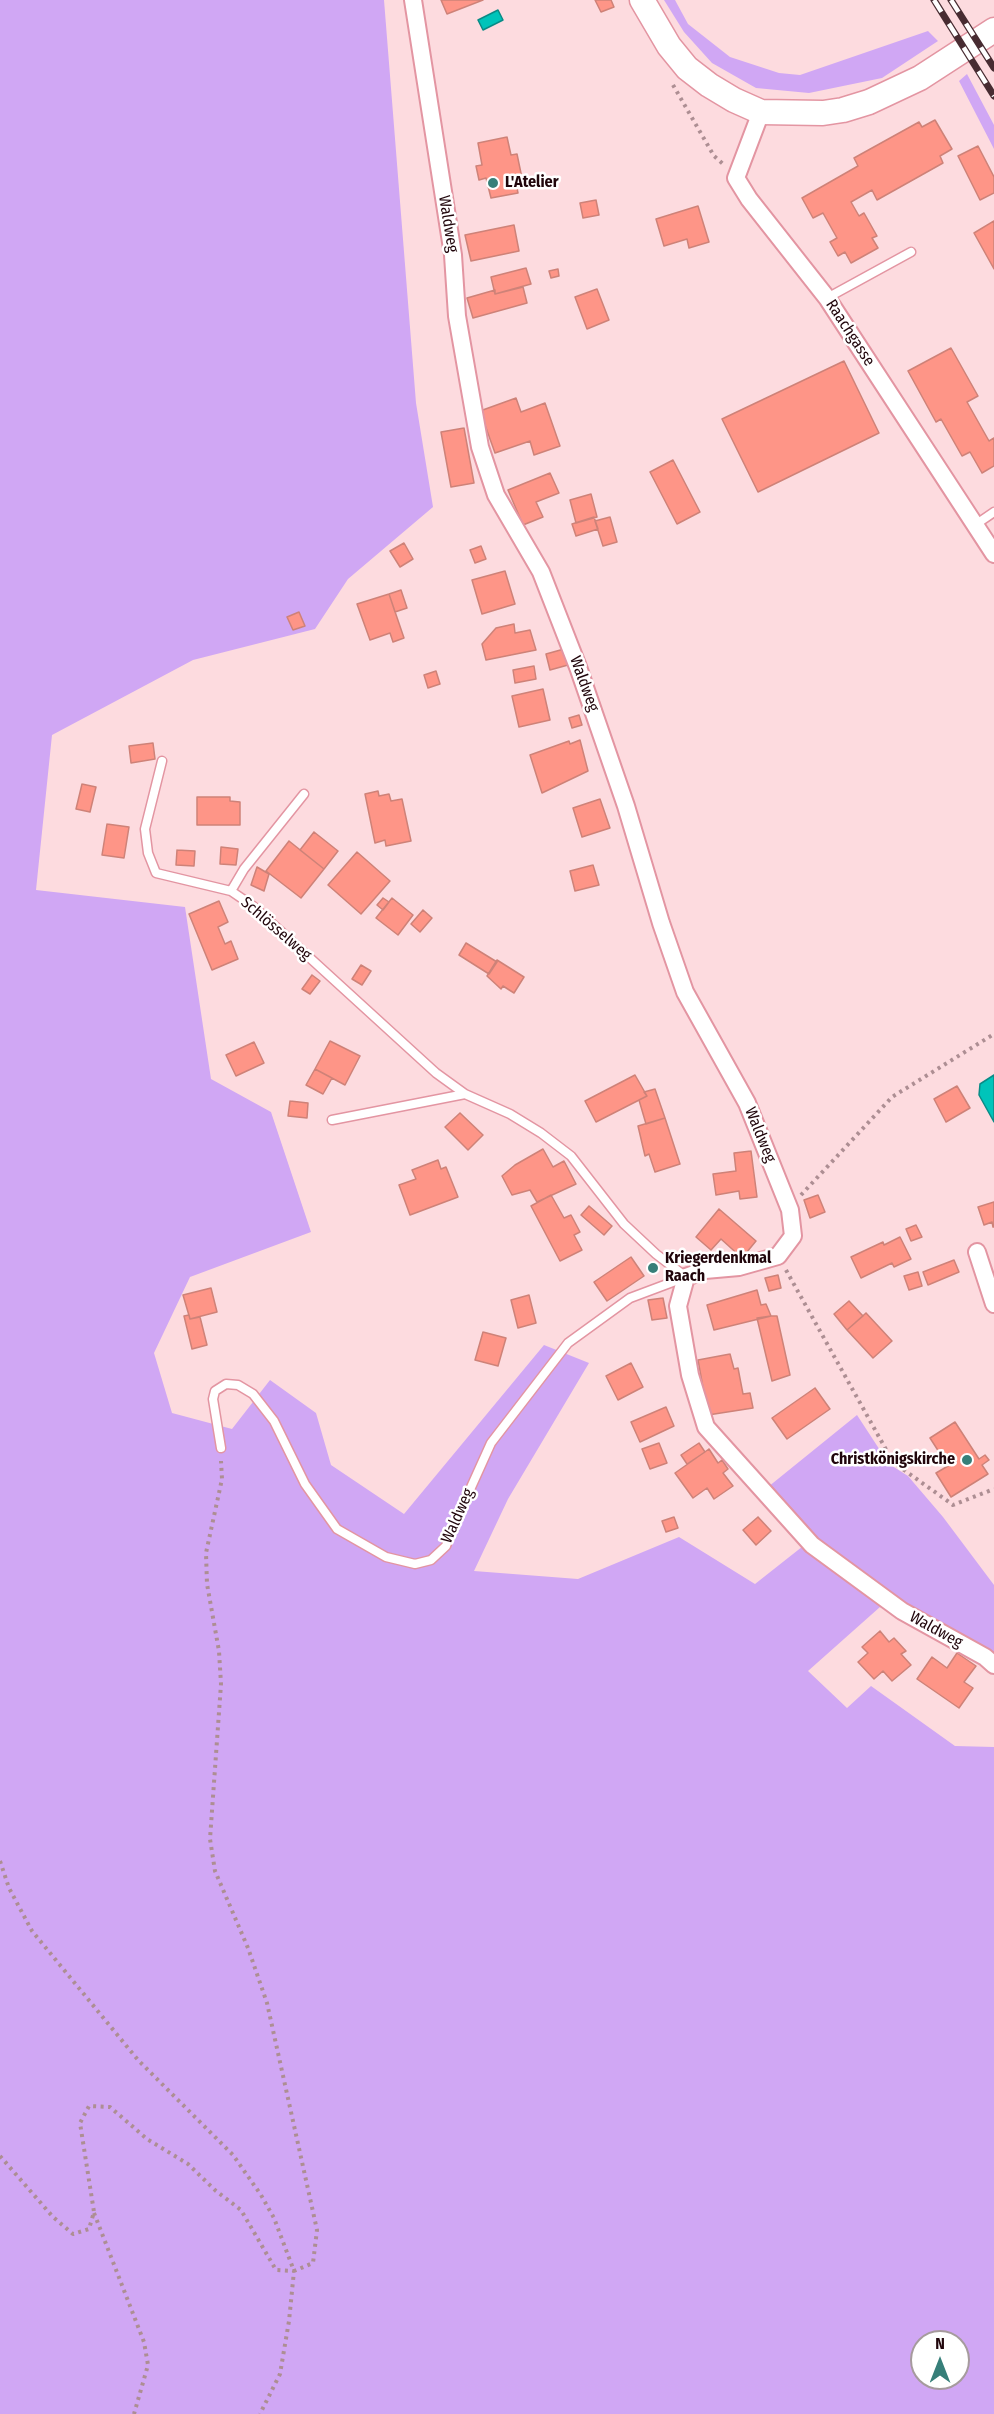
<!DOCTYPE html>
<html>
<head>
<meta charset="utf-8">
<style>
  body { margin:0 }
  #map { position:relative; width:994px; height:2414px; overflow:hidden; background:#fddbdf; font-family:"Fira Sans Condensed",sans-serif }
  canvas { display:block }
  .north { position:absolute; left:910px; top:2330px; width:60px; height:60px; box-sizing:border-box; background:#fff; border:2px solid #a69b9d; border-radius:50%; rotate:0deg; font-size:16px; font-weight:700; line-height:24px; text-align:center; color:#20050b }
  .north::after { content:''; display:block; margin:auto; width:21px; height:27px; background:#377f79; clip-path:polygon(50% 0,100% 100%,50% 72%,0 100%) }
</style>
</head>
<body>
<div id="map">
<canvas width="994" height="2414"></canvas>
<div class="north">N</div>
</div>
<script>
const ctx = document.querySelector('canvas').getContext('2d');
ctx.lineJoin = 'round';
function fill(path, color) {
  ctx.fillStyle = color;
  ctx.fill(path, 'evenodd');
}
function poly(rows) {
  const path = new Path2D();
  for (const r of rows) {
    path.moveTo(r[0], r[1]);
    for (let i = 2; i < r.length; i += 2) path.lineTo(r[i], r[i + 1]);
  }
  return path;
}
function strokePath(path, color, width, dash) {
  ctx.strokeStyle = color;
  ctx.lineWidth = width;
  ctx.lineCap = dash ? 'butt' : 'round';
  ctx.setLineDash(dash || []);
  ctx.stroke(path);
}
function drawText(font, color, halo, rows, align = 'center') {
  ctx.font = font + ' "Fira Sans Condensed",sans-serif';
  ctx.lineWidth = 5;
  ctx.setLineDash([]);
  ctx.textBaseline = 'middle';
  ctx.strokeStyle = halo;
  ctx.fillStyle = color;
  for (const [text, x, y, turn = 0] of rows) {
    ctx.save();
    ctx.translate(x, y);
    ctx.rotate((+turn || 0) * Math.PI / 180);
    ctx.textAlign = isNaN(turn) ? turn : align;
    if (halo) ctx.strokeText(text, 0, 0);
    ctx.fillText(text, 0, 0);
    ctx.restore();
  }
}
fill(poly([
  [0,0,384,0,416,403,433,507,348,579,315,629,193,660,52,735,36,890,185,907,211,1079,271,1112,311,1232,190,1277,154,1353,172,1413,232,1429,270,1380,316,1413,331,1465,404,1514,544,1345,589,1363,508,1499,474,1571,578,1579,679,1537,755,1584,812,1539,768,1487,857,1415,889,1464,908,1476,943,1517,994,1585,994,1673,976,1658,880,1607,808,1671,847,1708,871,1686,955,1746,994,1747,994,2414,0,2414],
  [922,2342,958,2342,958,2378,922,2378],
  [664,0,675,0,688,24,730,57,779,73,800,75,928,31,938,41,882,78,809,93,756,88,712,63,684,32],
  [967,74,994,125,994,149,959,81]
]), '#d0a7f4');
const water = poly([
  [498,10,503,20,483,30,478,20,498,10],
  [994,1075,994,1122,979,1095,980,1084,994,1075]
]);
fill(water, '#00c4ba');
strokePath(water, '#0a8b86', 1.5);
const building = poly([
  [441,0,483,0,447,14,441,0],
  [595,0,611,0,614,7,601,12,595,0],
  [935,120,952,149,940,156,943,163,877,200,872,190,851,202,859,216,864,213,877,236,872,238,878,248,851,263,845,252,838,256,830,242,837,238,823,213,813,218,802,198,858,166,854,158,919,122,922,127,935,120],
  [507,137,511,155,517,154,522,178,515,179,518,193,491,198,486,178,479,180,476,166,482,165,478,143,507,137],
  [978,146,994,177,994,193,980,200,958,156,978,146],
  [596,200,599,215,583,218,580,203,596,200],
  [698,206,709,242,689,248,687,239,664,246,656,219,698,206],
  [994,221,994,269,974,233,994,221],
  [514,225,519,251,471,261,465,235,514,225],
  [526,268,531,284,495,294,491,277,526,268],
  [558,269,559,276,551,278,549,271,558,269],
  [523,287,527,303,473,318,467,298,495,290,495,294,523,287],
  [597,289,609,320,587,329,575,297,597,289],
  [951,348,978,396,967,402,989,441,994,438,994,466,982,473,970,452,962,456,941,419,936,422,908,371,951,348],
  [844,361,879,433,758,492,722,419,844,361],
  [516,398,521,412,545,403,560,446,534,455,530,441,495,453,480,411,516,398],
  [464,428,474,483,451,487,441,432,464,428],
  [673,460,700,512,677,524,650,472,673,460],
  [550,473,559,493,536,502,543,517,523,525,508,490,550,473],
  [591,494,597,517,576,523,570,500,591,494],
  [594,517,598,529,576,536,572,524,594,517],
  [610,517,617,542,603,546,595,521,610,517],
  [404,543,413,559,400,567,390,551,404,543],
  [481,546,486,559,475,563,470,550,481,546],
  [505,571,515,604,482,614,472,580,505,571],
  [401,590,407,608,395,612,389,594,401,590],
  [389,594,404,638,393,642,390,633,370,640,357,604,389,594],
  [299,612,305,626,293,630,287,617,299,612],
  [514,624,515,633,530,630,536,650,486,660,482,644,496,628,514,624],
  [564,649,568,665,550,670,546,654,564,649],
  [534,666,536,679,515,683,513,670,534,666],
  [436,671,440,684,428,688,424,675,436,671],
  [543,689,550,720,519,727,512,696,543,689],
  [579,715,582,725,572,728,569,718,579,715],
  [580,740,588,771,542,793,530,755,569,741,570,744,580,740],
  [153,743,155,759,131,763,129,746,153,743],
  [82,784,96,787,90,812,76,809,82,784],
  [378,791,379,796,389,794,391,801,402,799,411,841,386,846,385,840,375,843,365,794,378,791],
  [197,797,230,797,230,801,240,802,240,825,197,825,197,797],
  [600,799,610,828,582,837,573,808,600,799],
  [107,824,129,827,124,858,102,855,107,824],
  [314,832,338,851,324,869,300,850,314,832],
  [289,841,324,869,301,898,266,871,289,841],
  [221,847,238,849,236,865,220,864,221,847],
  [177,850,195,851,194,866,176,865,177,850],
  [357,852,390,881,361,914,328,885,357,852],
  [593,865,599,885,575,891,570,871,593,865],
  [257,867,269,874,264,891,251,885,257,867],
  [383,898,389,902,383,910,377,905,383,898],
  [392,898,413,915,398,935,376,918,392,898],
  [219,901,228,922,218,927,225,944,231,941,238,959,212,970,189,914,219,901],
  [423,910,432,918,420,932,411,924,423,910],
  [466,943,497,962,489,974,459,955,466,943],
  [497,960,524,977,514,993,503,986,501,989,487,976,497,960],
  [361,965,371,971,362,985,352,979,361,965],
  [312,975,320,981,310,994,302,989,312,975],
  [330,1041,360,1056,345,1085,315,1069,330,1041],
  [254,1042,264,1063,236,1076,226,1055,254,1042],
  [315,1069,332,1078,323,1094,306,1085,315,1069],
  [635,1075,647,1096,596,1122,585,1101,635,1075],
  [957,1086,970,1108,946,1122,934,1099,957,1086],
  [655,1089,665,1118,646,1124,639,1100,647,1096,644,1092,655,1089],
  [290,1101,308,1103,307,1118,288,1116,290,1101],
  [460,1113,483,1135,468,1150,445,1127,460,1113],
  [665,1118,680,1164,655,1172,649,1154,645,1156,638,1126,665,1118],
  [543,1149,553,1167,564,1161,576,1184,537,1202,530,1190,512,1195,502,1176,515,1165,543,1149],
  [751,1151,757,1197,740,1199,739,1191,716,1195,713,1174,736,1171,734,1153,751,1151],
  [438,1160,441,1169,446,1167,458,1197,410,1215,399,1185,416,1179,412,1170,438,1160],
  [551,1195,564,1218,571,1215,580,1232,574,1235,582,1250,560,1261,531,1206,551,1195],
  [818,1195,825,1212,810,1218,804,1200,818,1195],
  [994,1202,994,1227,993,1227,992,1222,984,1225,978,1207,994,1202],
  [589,1206,612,1226,604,1235,581,1215,589,1206],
  [719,1209,756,1241,742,1258,721,1239,711,1250,696,1237,719,1209],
  [916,1225,922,1237,911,1241,906,1229,916,1225],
  [900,1237,911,1259,894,1267,892,1263,861,1278,851,1257,883,1242,884,1245,900,1237],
  [631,1257,644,1276,607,1301,594,1282,631,1257],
  [954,1260,959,1272,928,1285,923,1272,954,1260],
  [918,1272,922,1286,909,1290,904,1276,918,1272],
  [778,1275,781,1288,769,1291,765,1278,778,1275],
  [211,1288,217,1312,190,1319,183,1295,211,1288],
  [757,1290,761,1305,766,1304,771,1316,714,1330,707,1305,757,1290],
  [529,1295,536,1323,518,1328,511,1300,529,1295],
  [663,1298,667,1318,652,1320,648,1300,663,1298],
  [849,1301,863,1316,847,1330,834,1314,849,1301],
  [866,1313,892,1341,873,1358,847,1330,866,1313],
  [189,1315,190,1319,200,1317,207,1345,192,1349,184,1316,189,1315],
  [771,1316,777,1316,790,1375,772,1381,757,1318,771,1316],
  [483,1332,506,1338,498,1366,475,1360,483,1332],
  [730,1354,734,1369,738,1368,743,1394,750,1393,753,1408,708,1415,698,1360,730,1354],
  [631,1363,643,1387,618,1400,606,1376,631,1363],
  [815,1388,830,1409,787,1439,772,1418,815,1388],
  [666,1407,674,1426,640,1442,631,1422,666,1407],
  [955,1422,979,1459,985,1455,989,1460,982,1465,988,1474,951,1497,936,1473,948,1466,930,1438,955,1422],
  [659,1443,667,1463,650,1469,642,1449,659,1443],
  [699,1443,705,1452,687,1464,681,1455,699,1443],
  [709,1449,718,1463,722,1460,728,1469,723,1473,733,1486,714,1499,707,1488,693,1498,675,1473,709,1449],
  [674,1517,678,1528,666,1532,662,1521,674,1517],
  [758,1517,771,1531,756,1545,743,1530,758,1517],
  [880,1631,889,1642,894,1638,906,1651,901,1654,911,1665,892,1681,883,1671,874,1679,858,1662,868,1653,862,1647,880,1631],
  [957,1653,976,1666,964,1682,973,1688,959,1708,917,1679,932,1657,947,1668,957,1653]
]);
fill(building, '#fe9587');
strokePath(building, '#ce8278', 1.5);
const lane = poly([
  [827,298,911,252],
  [975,525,994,512],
  [162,761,145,829,148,853,156,873,231,891,253,906,436,1073,465,1094,510,1114,541,1133,571,1156,624,1224,656,1254,686,1277],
  [231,891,244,869,304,794],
  [332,1120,465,1094],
  [221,1448,213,1399,215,1391,226,1384,238,1385,253,1394,274,1421,305,1484,337,1529,386,1557,415,1564,431,1560,446,1546,454,1525,491,1443,568,1343,630,1298,686,1277]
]);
const street = poly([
  [413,0,453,255,457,316,480,447,496,495,541,572,578,667,626,806,661,923,685,992,747,1103,790,1210,793,1236,778,1256,739,1267,705,1270,686,1277,678,1306,690,1375,706,1427,812,1545,902,1611,985,1657,994,1665],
  [761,112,736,178,749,199,827,298,994,554],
  [977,1252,994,1304]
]);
const secondary = poly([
  [642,0,669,46,687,68,709,85,734,100,761,112,823,113,843,110,869,102,920,78,994,30]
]);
strokePath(lane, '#e395a2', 11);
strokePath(street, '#e395a2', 20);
strokePath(secondary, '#e395a2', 27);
strokePath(poly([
  [673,85,714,156,723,164],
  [801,1195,892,1097,994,1034],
  [786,1270,893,1462,953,1505,994,1489],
  [0,1861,9,1888,32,1931,138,2060,233,2155,261,2195,274,2218,294,2271,313,2263,317,2230,267,2003,248,1948,215,1871,210,1839,221,1684,219,1651,207,1584,206,1553,222,1479,221,1461],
  [0,2156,53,2217,73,2234,89,2229,94,2212,80,2123,89,2106,110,2107,147,2139,188,2164,216,2191,241,2210,276,2270,294,2271,289,2321,280,2374,260,2414],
  [94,2213,144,2342,148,2365,134,2414]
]), '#ad8e93', 4, [3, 4.5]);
strokePath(lane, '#fff', 8);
strokePath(street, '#fff', 16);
strokePath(secondary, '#fff', 24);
const rail = poly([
  [934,0,994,96],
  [951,0,994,68]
]);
strokePath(rail, '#482c32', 7);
strokePath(rail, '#fff', 4.5, [14]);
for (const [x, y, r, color] of [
  [493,183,6,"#377f79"],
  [653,1268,6,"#377f79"],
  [967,1460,6,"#377f79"]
]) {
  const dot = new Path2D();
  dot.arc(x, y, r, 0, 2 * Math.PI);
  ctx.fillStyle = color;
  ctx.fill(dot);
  strokePath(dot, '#fff', 2);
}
drawText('bold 16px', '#20050b', '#fff', [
  ["L'Atelier",505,183],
  ["Kriegerdenkmal",665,1259],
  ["Raach",665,1277],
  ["Christkönigskirche",955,1460,"right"]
], 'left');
drawText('16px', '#20050b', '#fff', [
  ["Waldweg",448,224,81],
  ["Raachgasse",850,333,57],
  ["Waldweg",584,684,70],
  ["Schlösselweg",276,929,41],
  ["Waldweg",760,1135,68],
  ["Waldweg",458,1516,-66],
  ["Waldweg",936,1630,29]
]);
</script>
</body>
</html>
